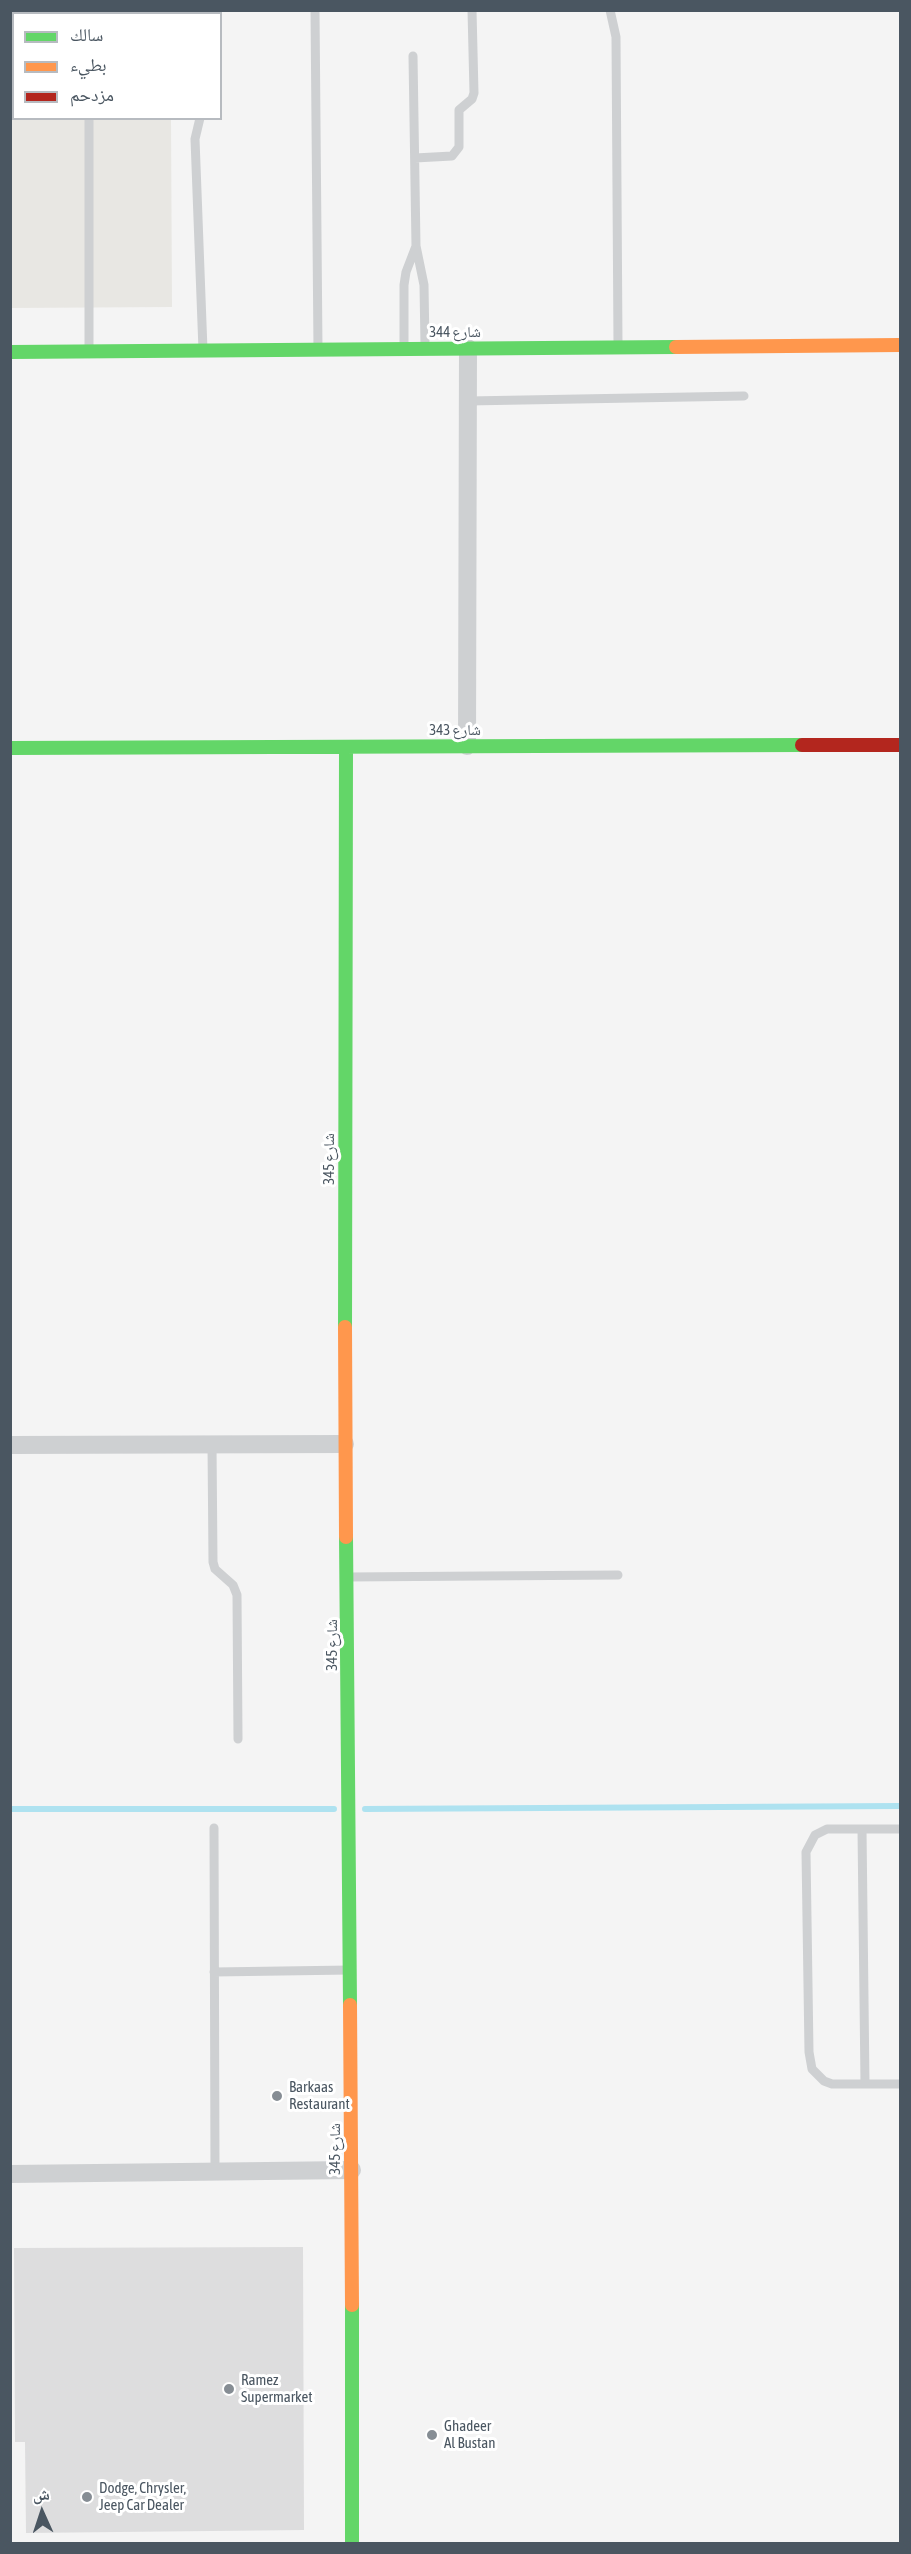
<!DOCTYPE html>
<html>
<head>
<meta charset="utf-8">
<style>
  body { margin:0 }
  #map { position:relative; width:911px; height:2554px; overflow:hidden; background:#f4f4f4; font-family:"Asap Condensed","Noto Naskh Arabic",sans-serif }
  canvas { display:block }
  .frame { position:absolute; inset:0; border:12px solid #4a5661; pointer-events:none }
  .legend { position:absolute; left:12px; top:12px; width:210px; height:108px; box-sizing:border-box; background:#fff; border:2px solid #b7bbc0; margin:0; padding:8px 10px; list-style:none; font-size:18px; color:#4a5661 }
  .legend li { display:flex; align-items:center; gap:12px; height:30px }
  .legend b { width:30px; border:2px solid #b7bbc0 }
  .north { position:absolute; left:12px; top:2482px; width:60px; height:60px; -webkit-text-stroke:4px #fff; paint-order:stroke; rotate:357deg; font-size:16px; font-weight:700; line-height:24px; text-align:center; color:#4a5661 }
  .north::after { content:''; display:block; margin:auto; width:21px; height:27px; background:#4a5661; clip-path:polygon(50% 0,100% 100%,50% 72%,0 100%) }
</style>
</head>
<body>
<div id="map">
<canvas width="911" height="2554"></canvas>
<div class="frame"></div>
<ul class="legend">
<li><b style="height:8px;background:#63d668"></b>سالك</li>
<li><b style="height:8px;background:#ff974d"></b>بطيء</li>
<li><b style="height:8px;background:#b3261e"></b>مزدحم</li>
</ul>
<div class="north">ش</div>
</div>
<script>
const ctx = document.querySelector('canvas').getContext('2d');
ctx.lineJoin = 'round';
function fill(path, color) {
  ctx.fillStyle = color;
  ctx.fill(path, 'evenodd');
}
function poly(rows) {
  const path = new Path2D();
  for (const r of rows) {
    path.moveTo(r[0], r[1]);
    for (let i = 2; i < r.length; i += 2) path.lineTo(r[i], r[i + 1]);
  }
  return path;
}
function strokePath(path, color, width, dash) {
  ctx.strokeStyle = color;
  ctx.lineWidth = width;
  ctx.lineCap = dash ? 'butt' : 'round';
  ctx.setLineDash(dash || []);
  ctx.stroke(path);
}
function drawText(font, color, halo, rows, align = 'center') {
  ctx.font = font + ' "Asap Condensed","Noto Naskh Arabic",sans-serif';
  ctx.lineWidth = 6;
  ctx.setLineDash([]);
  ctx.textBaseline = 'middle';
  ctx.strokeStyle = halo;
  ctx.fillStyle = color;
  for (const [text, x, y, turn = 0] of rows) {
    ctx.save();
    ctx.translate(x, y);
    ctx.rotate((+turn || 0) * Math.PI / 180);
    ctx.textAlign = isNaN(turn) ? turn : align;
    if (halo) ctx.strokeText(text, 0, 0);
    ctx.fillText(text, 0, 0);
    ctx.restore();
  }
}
fill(poly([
  [10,11,170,11,170,14,14,14,14,118,171,119,172,307,11,308]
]), '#e8e7e3');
strokePath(poly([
  [10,1809,334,1809],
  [365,1809,900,1806]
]), '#aee2f0', 6);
fill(poly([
  [303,2247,304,2530,26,2533,25,2442,15,2442,14,2248]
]), '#ddddde');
strokePath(poly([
  [214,10,214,14],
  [315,10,318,349],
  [610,10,616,37,618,345],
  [89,14,89,10],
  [413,56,416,246,424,285,425,346],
  [200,118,195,139,203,350],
  [415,158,452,156,459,147,459,110,472,99,474,93,472,10],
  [404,347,404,285,406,272,416,246],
  [89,351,89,118],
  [468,401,744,396],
  [212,1444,213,1562,215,1569,233,1585,237,1595,238,1739],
  [348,1577,618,1575],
  [214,1828,215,2172],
  [862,1829,865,2084],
  [900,1829,827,1829,815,1835,806,1852,809,2052,812,2069,824,2081,832,2084,900,2084],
  [214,1972,350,1970]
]), '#ced0d2', 9);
strokePath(poly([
  [467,746,468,348],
  [10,1445,345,1444],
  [10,2174,352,2170]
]), '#ced0d2', 18);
strokePath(poly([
  [10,352,676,347],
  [10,748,802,745],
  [345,1327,346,747],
  [346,1537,350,2005],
  [352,2305,352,2544]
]), '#63d668', 14);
strokePath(poly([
  [676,347,900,345],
  [345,1327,346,1537],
  [350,2005,352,2305]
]), '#ff974d', 14);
strokePath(poly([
  [802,745,900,745]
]), '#b3261e', 14);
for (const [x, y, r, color] of [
  [277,2096,6,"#868d94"],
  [229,2389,6,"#868d94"],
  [432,2435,6,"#868d94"],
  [87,2497,6,"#868d94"]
]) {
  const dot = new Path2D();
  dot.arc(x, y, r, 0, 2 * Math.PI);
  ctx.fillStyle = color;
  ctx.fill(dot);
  strokePath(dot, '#fff', 2);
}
drawText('15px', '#4a5661', '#fff', [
  ["شارع 344",455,332],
  ["شارع 343",455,730],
  ["شارع 345",329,1159,-90],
  ["شارع 345",332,1645,-90],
  ["شارع 345",335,2149,-90]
]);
drawText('15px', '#4a5661', '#fff', [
  ["Barkaas",289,2087],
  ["Restaurant",289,2104],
  ["Ramez",241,2380],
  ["Supermarket",241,2397],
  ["Ghadeer",444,2426],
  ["Al Bustan",444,2443],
  ["Dodge, Chrysler,",99,2488],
  ["Jeep Car Dealer",99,2505]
], 'left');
</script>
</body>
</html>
